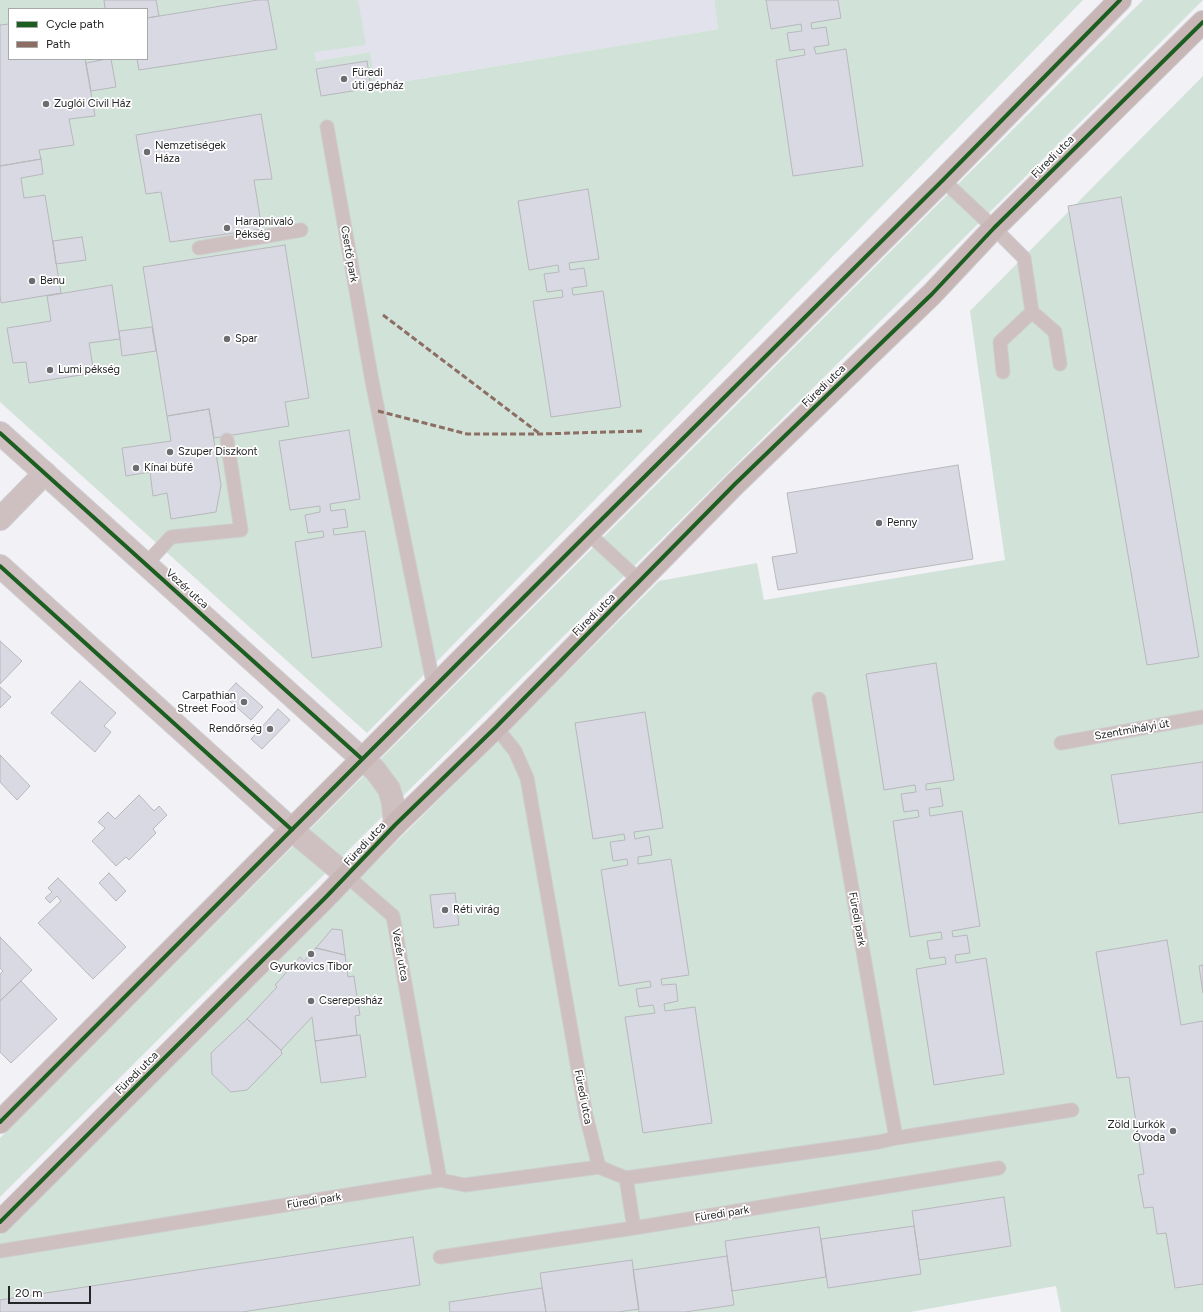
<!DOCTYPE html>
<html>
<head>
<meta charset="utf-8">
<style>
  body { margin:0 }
  #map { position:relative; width:1203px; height:1312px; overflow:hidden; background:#f1f1f6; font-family:Figtree,sans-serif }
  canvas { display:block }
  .legend { position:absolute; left:8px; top:8px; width:140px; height:52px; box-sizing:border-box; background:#fff; border:1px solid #a8a8a9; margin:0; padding:5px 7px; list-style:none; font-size:12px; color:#262629 }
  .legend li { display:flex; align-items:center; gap:8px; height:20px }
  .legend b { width:20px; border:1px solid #a8a8a9 }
  .scale { position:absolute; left:8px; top:1286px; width:83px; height:18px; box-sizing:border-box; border:2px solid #262629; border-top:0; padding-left:5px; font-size:12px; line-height:14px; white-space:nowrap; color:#262629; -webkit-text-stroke:3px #fff; paint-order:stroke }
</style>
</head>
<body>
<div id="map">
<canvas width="1203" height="1312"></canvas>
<ul class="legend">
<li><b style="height:5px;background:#1b5e20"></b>Cycle path</li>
<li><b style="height:5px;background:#8d6e63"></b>Path</li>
</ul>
<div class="scale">20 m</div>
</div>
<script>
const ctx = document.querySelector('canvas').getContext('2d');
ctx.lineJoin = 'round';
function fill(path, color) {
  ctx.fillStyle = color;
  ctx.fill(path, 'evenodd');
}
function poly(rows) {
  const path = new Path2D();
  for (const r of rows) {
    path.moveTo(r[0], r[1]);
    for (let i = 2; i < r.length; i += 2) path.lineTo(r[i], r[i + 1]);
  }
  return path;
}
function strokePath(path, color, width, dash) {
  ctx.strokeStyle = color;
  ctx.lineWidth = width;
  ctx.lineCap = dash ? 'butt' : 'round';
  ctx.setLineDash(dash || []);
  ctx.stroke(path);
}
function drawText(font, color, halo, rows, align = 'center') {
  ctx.font = font + ' Figtree,sans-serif';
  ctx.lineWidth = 3.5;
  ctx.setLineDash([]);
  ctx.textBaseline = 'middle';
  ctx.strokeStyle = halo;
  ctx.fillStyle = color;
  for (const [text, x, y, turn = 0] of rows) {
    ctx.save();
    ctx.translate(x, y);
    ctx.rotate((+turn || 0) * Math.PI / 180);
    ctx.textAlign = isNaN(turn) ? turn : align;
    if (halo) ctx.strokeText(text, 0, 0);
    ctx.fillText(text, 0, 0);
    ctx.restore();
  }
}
fill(poly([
  [306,0,714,0,718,29,375,86,370,52,316,61]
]), '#e2e2ed');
fill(poly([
  [0,0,358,0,366,45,315,52,316,61,370,52,376,86,718,29,714,0,1083,0,367,733,0,402],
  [9,9,147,9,147,59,9,59],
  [1143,0,1203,0,0,1197,0,1138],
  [1203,76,1203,1312,1061,1312,1056,1286,910,1312,0,1312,0,1235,659,581,757,563,764,600,1005,560,970,311]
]), '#d1e2d9');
const building = poly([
  [104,0,156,0,159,16,147,18,147,9,105,9,104,0],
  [258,0,268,0,277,49,139,70,137,59,147,59,147,18,258,0],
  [766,0,838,0,841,18,811,23,812,29,826,27,829,45,814,47,816,54,846,49,863,166,793,176,776,60,805,55,804,49,790,51,787,33,802,31,801,24,771,29,766,0],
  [9,24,9,59,85,59,95,116,69,119,74,145,39,150,41,159,0,166,0,25,9,24],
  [107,59,111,59,116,87,91,91,86,63,107,59],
  [367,61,371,88,321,96,316,69,367,61],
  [261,114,272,179,254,180,262,229,170,242,161,192,146,194,136,135,261,114],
  [41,159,43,174,21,178,24,198,45,195,61,293,1,303,0,295,0,166,41,159],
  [588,189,599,259,569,263,570,270,584,268,587,286,572,288,573,295,603,291,621,407,551,417,533,301,563,297,562,290,547,292,544,274,559,272,558,265,529,270,518,201,588,189],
  [1121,197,1199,657,1147,665,1068,206,1121,197],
  [82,237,86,260,56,264,53,241,82,237],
  [285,245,309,398,285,402,289,426,214,438,209,409,167,416,143,267,285,245],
  [112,285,120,339,89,343,94,373,29,383,26,362,13,363,7,328,51,321,47,296,112,285],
  [152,327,156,351,122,356,119,331,152,327],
  [209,409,221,485,216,512,171,519,167,493,153,496,150,472,126,476,122,448,171,441,167,416,209,409],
  [349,430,360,499,330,504,331,511,345,509,348,527,333,529,334,535,365,531,382,647,312,658,295,542,324,537,323,531,308,533,305,515,320,512,320,506,290,510,279,441,349,430],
  [958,465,973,559,778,590,772,557,797,553,787,493,958,465],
  [0,641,22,661,0,684,0,641],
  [936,663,954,780,926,784,926,790,940,788,943,806,929,808,930,816,962,811,980,926,952,931,953,937,967,935,970,953,955,955,956,963,986,958,1004,1074,934,1085,916,969,946,964,945,957,930,959,927,941,942,939,941,932,910,937,893,821,919,817,918,810,904,812,901,794,916,792,915,785,884,790,866,674,936,663],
  [80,681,116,713,104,726,111,732,95,752,51,713,80,681],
  [236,683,263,707,251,720,224,696,236,683],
  [0,687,11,697,0,708,0,687],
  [278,709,290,720,262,749,251,739,278,709],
  [645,712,663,828,634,832,635,839,649,836,652,855,638,857,638,864,671,859,689,975,661,979,662,985,676,984,678,1001,664,1004,665,1011,695,1007,712,1123,643,1133,625,1017,655,1013,653,1005,639,1007,636,989,651,987,650,981,619,986,601,870,628,865,627,859,613,861,610,842,625,840,624,834,593,839,575,723,645,712],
  [0,755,30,786,17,800,0,782,0,755],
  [1203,762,1203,812,1119,824,1111,775,1203,762],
  [139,795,154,811,159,806,167,815,153,829,156,833,129,860,126,857,116,866,92,841,105,828,98,822,108,812,115,819,139,795],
  [109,873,126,891,116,901,99,883,109,873],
  [58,878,126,947,93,979,38,923,61,901,57,896,50,903,45,898,52,892,48,888,58,878],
  [455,893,459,925,434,928,430,895,455,893],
  [332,929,342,930,345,955,316,948,332,929],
  [0,937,32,970,0,1001,0,974,3,971,0,968,0,937],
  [1167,940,1181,1025,1203,1021,1203,1284,1175,1288,1166,1233,1157,1234,1153,1207,1144,1208,1138,1175,1144,1174,1129,1077,1117,1078,1096,952,1167,940],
  [316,948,345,955,348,977,354,976,355,984,360,1015,355,1016,357,1035,315,1041,312,1017,281,1050,247,1019,277,987,275,985,300,957,304,961,316,948],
  [1203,965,1203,993,1199,966,1203,965],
  [21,981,57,1019,11,1063,0,1052,0,1001,21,981],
  [247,1019,281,1050,282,1054,247,1090,231,1092,212,1074,211,1053,247,1019],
  [360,1035,366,1077,321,1083,315,1041,360,1035],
  [1004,1197,1011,1246,919,1260,912,1211,1004,1197],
  [914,1226,921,1274,828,1288,821,1239,914,1226],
  [819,1227,826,1277,732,1291,725,1241,819,1227],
  [413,1237,420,1285,242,1312,0,1312,0,1300,413,1237],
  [727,1256,734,1305,685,1312,639,1312,633,1270,727,1256],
  [632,1260,639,1309,618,1312,546,1312,540,1273,632,1260],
  [542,1288,546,1312,450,1312,449,1302,542,1288]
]);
fill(building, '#d8d9e3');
strokePath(building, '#b8b8bc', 1);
const service = poly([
  [327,127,372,381,434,687],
  [943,180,994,228,1024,258,1032,312,1055,332,1060,364],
  [199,248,301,230],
  [1003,372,1000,342,1032,312],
  [588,533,640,581],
  [146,564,171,537,241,530,227,440],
  [819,699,884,1072,896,1138,1072,1110],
  [496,727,515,751,527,778,586,1115,599,1167],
  [1061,743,1203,717],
  [347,876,393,916,440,1180],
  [634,1228,999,1168],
  [0,1251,440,1180,465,1185,599,1167,626,1178,879,1142,896,1138],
  [440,1257,634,1228,626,1178]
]);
const minor = poly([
  [0,519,45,473],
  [362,759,375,770,389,789,393,803,395,825],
  [292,830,347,876]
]);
const tertiary = poly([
  [0,433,362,759],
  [0,566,292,830]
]);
const secondary = poly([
  [0,1122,588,533,943,180,1120,0],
  [0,1222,326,897,395,825,496,727,735,484,932,294,994,228,1203,22]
]);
strokePath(service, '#cdcdd0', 15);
strokePath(minor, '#cdcdd0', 24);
strokePath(tertiary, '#cdcdd0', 24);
strokePath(secondary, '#cdcdd0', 24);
strokePath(service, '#cec0c0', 13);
strokePath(minor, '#cec0c0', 22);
strokePath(tertiary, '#cec0c0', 22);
strokePath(secondary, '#c7b6b5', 22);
strokePath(poly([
  [383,315,540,434],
  [378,411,467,434,540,434,642,431]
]), '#8d6e63', 3, [6, 3]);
strokePath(poly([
  [0,433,362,759],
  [0,566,292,830],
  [0,1122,588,533,943,180,1120,0],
  [0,1222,326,897,395,825,496,727,735,484,932,294,994,228,1203,22]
]), '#1b5e20', 4);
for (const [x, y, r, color] of [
  [344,79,4,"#6d6d71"],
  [46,104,4,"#6d6d71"],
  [147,152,4,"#6d6d71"],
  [227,228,4,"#6d6d71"],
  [32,281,4,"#6d6d71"],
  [227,339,4,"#6d6d71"],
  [50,370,4,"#6d6d71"],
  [170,452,4,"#6d6d71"],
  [136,468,4,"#6d6d71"],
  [879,523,4,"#6d6d71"],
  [244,702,4,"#6d6d71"],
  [270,729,4,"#6d6d71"],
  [445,910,4,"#6d6d71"],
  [311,954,4,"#6d6d71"],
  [311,1001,4,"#6d6d71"],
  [1173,1131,4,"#6d6d71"]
]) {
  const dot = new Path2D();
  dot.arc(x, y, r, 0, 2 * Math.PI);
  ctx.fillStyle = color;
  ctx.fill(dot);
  strokePath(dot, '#fff', 1.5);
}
drawText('11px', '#262629', '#fff', [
  ["Füredi",352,73],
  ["úti gépház",352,86],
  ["Zuglói Civil Ház",54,104],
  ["Nemzetiségek",155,146],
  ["Háza",155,159],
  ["Harapnivaló",235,222],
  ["Pékség",235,235],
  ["Benu",40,281],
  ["Spar",235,339],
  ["Lumi pékség",58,370],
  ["Szuper Diszkont",178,452],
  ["Kínai büfé",144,468],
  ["Penny",887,523],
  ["Carpathian",236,696,"right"],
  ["Street Food",236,709,"right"],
  ["Rendőrség",262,729,"right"],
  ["Réti virág",453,910],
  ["Gyurkovics Tibor",311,967,"center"],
  ["Cserepesház",319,1001],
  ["Zöld Lurkók",1165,1125,"right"],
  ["Óvoda",1165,1138,"right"]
], 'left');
drawText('11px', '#262629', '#fff', [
  ["Füredi utca",1053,157,-45],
  ["Csertő park",349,254,80],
  ["Füredi utca",824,386,-44],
  ["Vezér utca",187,589,42],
  ["Füredi utca",594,615,-45],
  ["Szentmihályi út",1132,730,-10],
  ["Füredi utca",365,844,-47],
  ["Füredi park",857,919,80],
  ["Vezér utca",400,955,80],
  ["Füredi utca",137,1073,-45],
  ["Füredi utca",583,1097,79],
  ["Füredi park",314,1201,-9],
  ["Füredi park",722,1214,-9]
]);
</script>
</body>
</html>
